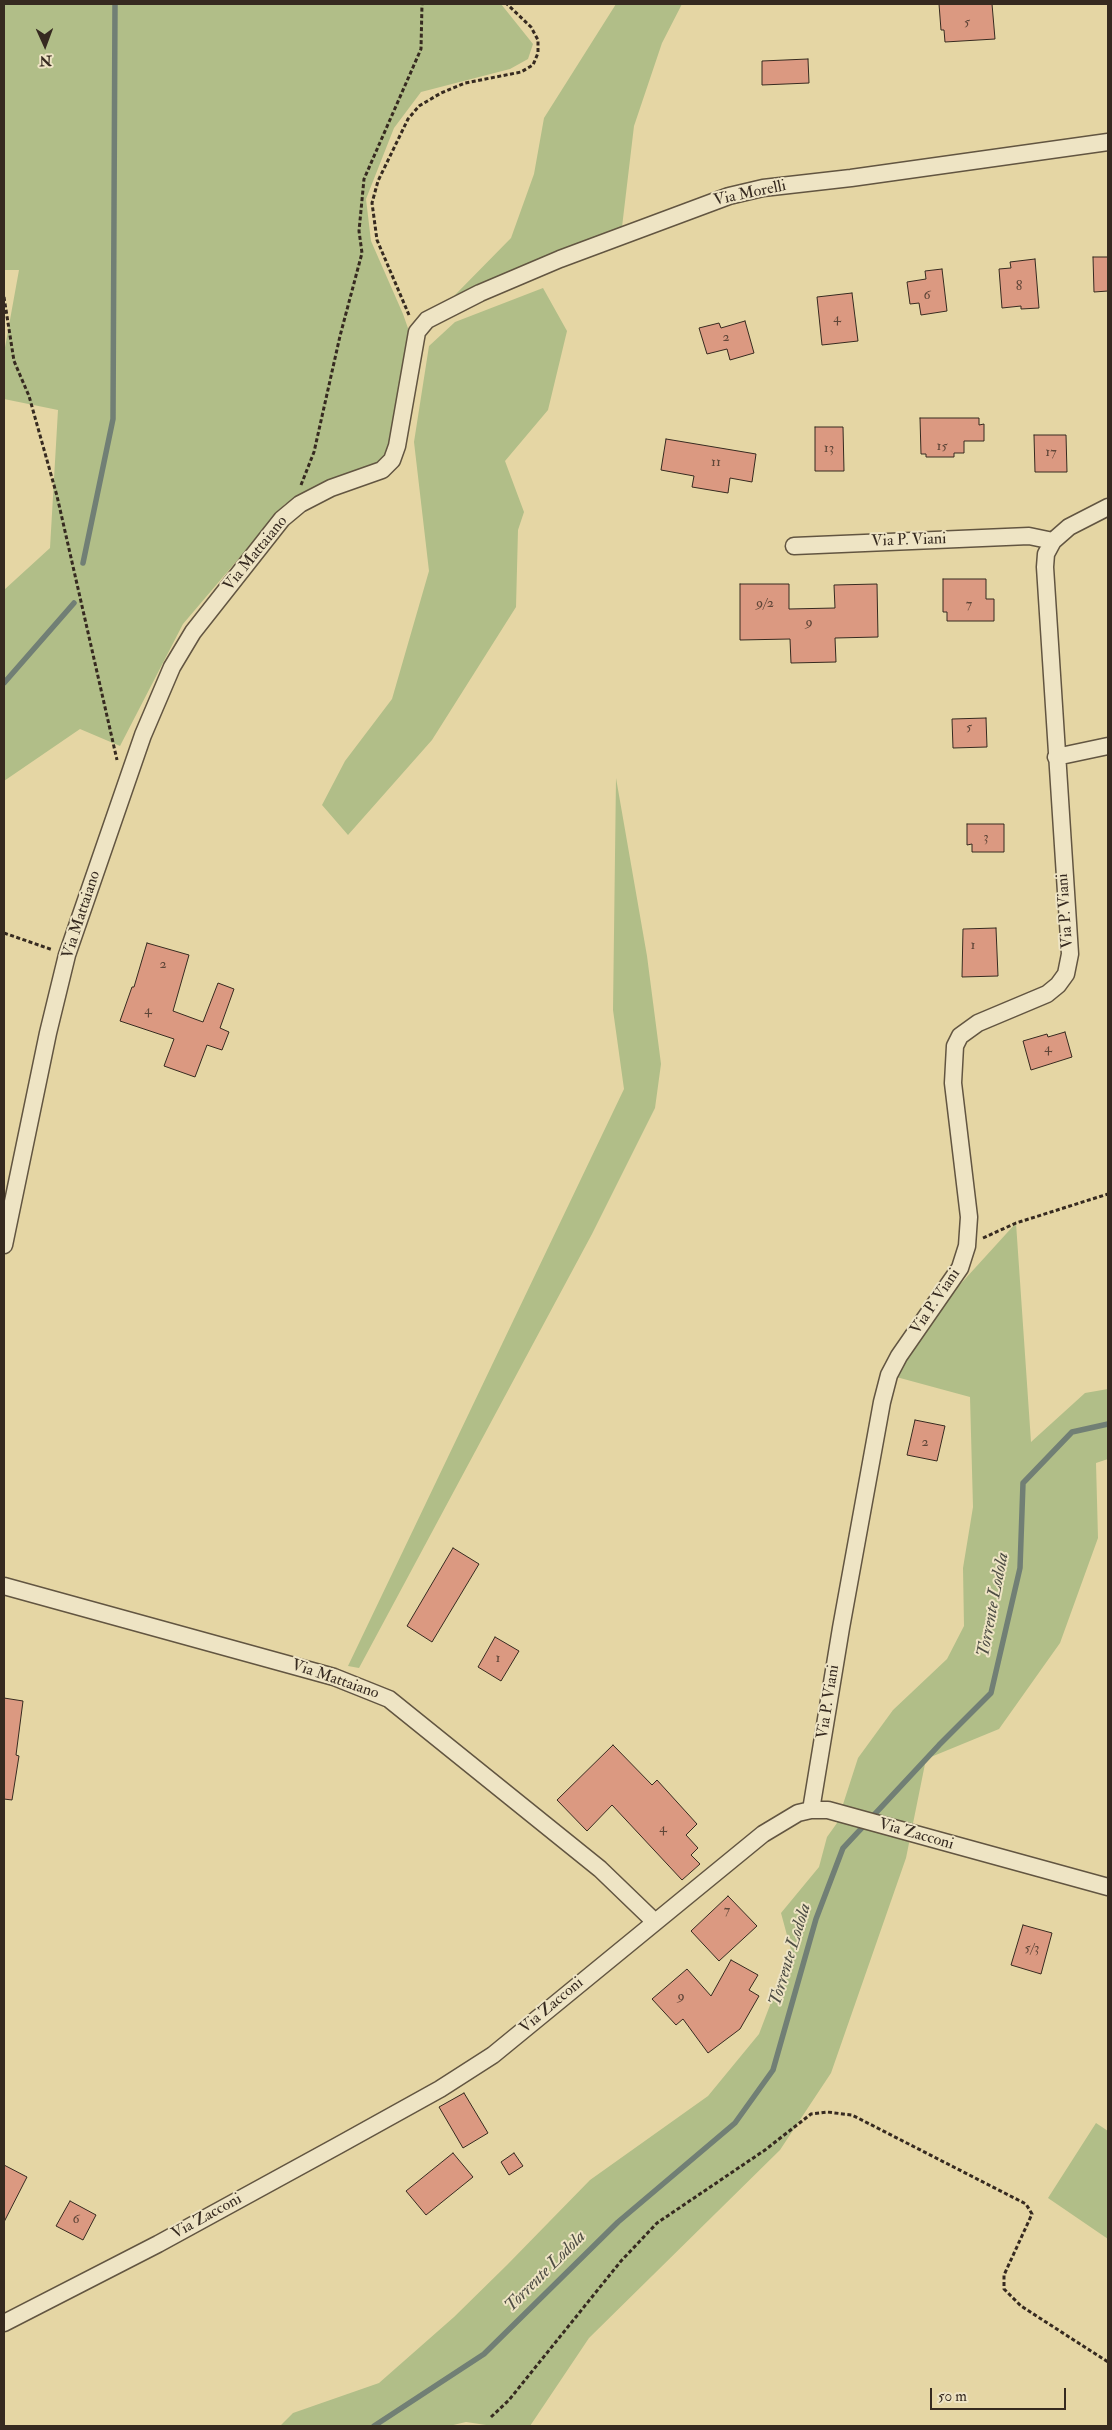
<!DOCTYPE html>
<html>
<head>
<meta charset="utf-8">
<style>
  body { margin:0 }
  #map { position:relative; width:1112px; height:2430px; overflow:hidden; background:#e5d6a4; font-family:"IM FELL Double Pica",serif }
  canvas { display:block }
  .frame { position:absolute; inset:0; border:5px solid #362a20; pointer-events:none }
  .north { position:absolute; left:20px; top:20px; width:50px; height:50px; -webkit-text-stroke:4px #eee4c4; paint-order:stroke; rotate:178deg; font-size:14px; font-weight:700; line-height:20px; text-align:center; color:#362a20 }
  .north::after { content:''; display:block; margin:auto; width:18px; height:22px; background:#362a20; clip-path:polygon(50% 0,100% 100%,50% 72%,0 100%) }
  .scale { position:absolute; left:930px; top:2388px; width:136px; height:22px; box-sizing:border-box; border:2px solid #362a20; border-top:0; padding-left:6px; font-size:15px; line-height:18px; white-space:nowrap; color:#362a20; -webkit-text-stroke:4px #eee4c4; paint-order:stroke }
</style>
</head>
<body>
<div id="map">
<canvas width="1112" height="2430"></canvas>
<div class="frame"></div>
<div class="north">N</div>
<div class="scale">50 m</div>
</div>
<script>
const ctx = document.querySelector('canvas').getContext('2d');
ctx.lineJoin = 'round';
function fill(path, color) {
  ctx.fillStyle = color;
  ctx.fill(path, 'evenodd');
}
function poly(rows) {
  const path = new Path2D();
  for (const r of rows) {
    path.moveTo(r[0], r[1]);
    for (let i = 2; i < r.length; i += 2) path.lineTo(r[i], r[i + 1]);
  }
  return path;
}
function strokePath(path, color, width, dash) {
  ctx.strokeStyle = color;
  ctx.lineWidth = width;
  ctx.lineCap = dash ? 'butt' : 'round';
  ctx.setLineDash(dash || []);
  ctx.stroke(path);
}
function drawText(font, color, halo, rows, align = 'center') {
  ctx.font = font + ' "IM FELL Double Pica",serif';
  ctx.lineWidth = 4;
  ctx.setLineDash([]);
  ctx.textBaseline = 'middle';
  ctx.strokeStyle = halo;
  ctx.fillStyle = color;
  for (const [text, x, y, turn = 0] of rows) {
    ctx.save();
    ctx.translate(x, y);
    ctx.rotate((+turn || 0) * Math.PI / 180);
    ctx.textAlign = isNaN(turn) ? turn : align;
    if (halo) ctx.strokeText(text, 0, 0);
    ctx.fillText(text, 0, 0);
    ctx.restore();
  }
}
fill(poly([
  [4,4,501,4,533,44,528,59,510,69,421,92,394,128,366,199,371,241,403,314,410,334,391,453,372,468,348,474,285,504,183,624,120,746,80,729,4,781,4,590,50,548,58,410,4,399,4,353,19,270,4,270],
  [616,4,682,4,662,43,634,126,622,227,592,243,454,296,511,238,534,174,544,118],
  [543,288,567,331,548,410,505,461,524,512,518,530,516,607,432,740,348,835,322,805,345,761,392,699,429,571,414,442,429,346,455,322],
  [616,778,647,956,661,1064,655,1108,592,1234,359,1668,348,1666,624,1089,613,1010],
  [1016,1223,1031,1442,1085,1393,1108,1389,1108,1459,1096,1463,1098,1538,1060,1643,999,1729,926,1759,906,1858,831,2073,780,2150,589,2338,530,2426,493,2426,466,2422,449,2426,280,2426,293,2413,379,2383,454,2317,507,2265,590,2180,708,2096,759,2034,791,1950,781,1913,819,1867,827,1837,837,1823,858,1758,893,1710,947,1659,964,1626,963,1568,973,1507,970,1397,889,1375,914,1335],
  [1096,2123,1108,2131,1108,2239,1048,2198]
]), '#b1be88');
strokePath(poly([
  [83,563,113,419,115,4],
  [4,683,74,603],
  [374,2426,484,2354,618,2222,735,2123,773,2070,816,1919,843,1848,939,1745,991,1693,1020,1568,1023,1483,1072,1432,1108,1424]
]), '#717f75', 5.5);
const building = poly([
  [939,4,992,4,995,39,945,42,944,30,941,30,939,4],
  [808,59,809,83,762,85,762,61,808,59],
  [1093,257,1108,257,1108,291,1094,292,1093,257],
  [1035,259,1039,308,1021,309,1021,306,1002,308,999,269,1011,268,1010,262,1035,259],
  [942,269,947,311,921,315,919,303,910,304,907,282,926,279,925,271,942,269],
  [852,293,858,341,822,345,817,297,852,293],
  [745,321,754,353,730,360,727,349,707,354,699,328,719,323,721,328,745,321],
  [920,418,979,418,979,425,984,424,984,441,964,441,964,453,954,453,954,457,926,457,926,454,921,454,920,418],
  [815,427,843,427,844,471,815,471,815,427],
  [1034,435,1066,435,1067,472,1035,472,1034,435],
  [666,439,756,454,752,482,730,478,728,493,692,487,694,476,661,470,666,439],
  [943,579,986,579,986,599,994,599,994,621,947,621,947,612,943,612,943,579],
  [740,584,789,584,789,609,835,608,834,585,877,584,878,637,835,638,836,662,791,663,790,639,740,640,740,584],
  [986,718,987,747,953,748,952,719,986,718],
  [967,824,1004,824,1004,852,972,852,972,844,967,845,967,824],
  [996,928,998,976,962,977,963,929,996,928],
  [147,943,189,955,173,1011,203,1022,218,983,234,989,220,1028,229,1032,222,1050,207,1045,195,1077,164,1066,174,1039,120,1021,132,987,134,987,147,943],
  [1065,1032,1072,1057,1031,1070,1023,1041,1047,1034,1048,1037,1065,1032],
  [915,1420,945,1426,937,1461,907,1455,915,1420],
  [453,1548,479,1564,432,1642,407,1626,453,1548],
  [495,1637,519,1651,501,1681,478,1667,495,1637],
  [4,1698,23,1701,16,1755,19,1756,12,1800,4,1799,4,1698],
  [613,1745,652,1785,657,1780,697,1824,686,1835,698,1848,691,1855,700,1864,682,1880,612,1805,587,1831,557,1800,613,1745],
  [728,1896,757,1926,719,1961,691,1931,728,1896],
  [1023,1925,1052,1933,1041,1974,1011,1965,1023,1925],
  [731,1960,758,1975,749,1990,759,1996,740,2029,708,2053,683,2019,676,2025,652,1999,687,1969,711,1996,731,1960],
  [464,2093,488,2133,463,2148,439,2107,464,2093],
  [453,2153,473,2177,426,2215,406,2191,453,2153],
  [514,2153,523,2166,509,2175,501,2162,514,2153],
  [4,2165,27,2177,4,2222,4,2165],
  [70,2201,96,2215,83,2240,56,2226,70,2201]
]);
fill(building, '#db9981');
strokePath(building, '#362a20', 1);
const street = poly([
  [794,546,1029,536,1053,541],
  [1056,757,1108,746],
  [4,1245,48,1033,67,955,143,735,172,667,193,632,282,519,300,504,331,488,382,470,392,460,397,446,417,332,427,320,480,293,560,259,729,196,763,188,851,178,1108,142],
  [4,1586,334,1677,389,1699,600,1869,654,1921],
  [811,1810,841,1628,882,1402,889,1375,899,1356,960,1268,967,1246,969,1217,953,1083,955,1046,960,1036,978,1023,1047,994,1058,985,1066,974,1070,954,1045,567,1046,554,1053,541,1069,527,1108,507],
  [4,2323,158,2244,339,2145,440,2089,493,2055,763,1834,798,1813,811,1810,828,1810,1108,1887]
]);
strokePath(street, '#625541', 19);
strokePath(poly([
  [4,297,14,361,29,396,57,496,117,760],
  [409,315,377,240,372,203,378,181,408,119,419,106,441,93,465,83,521,72,533,65,538,53,538,40,531,27,507,4],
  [301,485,314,452,340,336,362,253,359,231,364,179,421,49,422,4],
  [4,933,53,950],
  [983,1238,1016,1223,1108,1194],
  [491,2417,509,2400,621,2261,657,2223,765,2150,811,2114,827,2112,852,2115,1026,2204,1032,2214,1004,2275,1004,2289,1021,2306,1108,2362]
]), '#362a20', 3, [4, 2.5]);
strokePath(street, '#eee4c4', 16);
drawText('14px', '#5f4638', null, [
  ["5",967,23],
  ["8",1019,287],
  ["6",927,296],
  ["4",837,319],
  ["2",726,338],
  ["15",942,447],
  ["13",829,449],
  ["17",1051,453],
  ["11",716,463],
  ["9/2",765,604],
  ["7",969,605],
  ["9",809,623],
  ["5",969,728],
  ["3",986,838],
  ["1",973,946],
  ["2",163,965],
  ["4",148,1011],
  ["4",1048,1049],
  ["2",925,1443],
  ["1",498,1659],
  ["4",663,1829],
  ["7",727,1911],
  ["5/3",1032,1949],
  ["9",681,1997],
  ["6",76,2220]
]);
drawText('16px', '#362a20', '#eee4c4', [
  ["Via Morelli",750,194,-12],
  ["Via P. Viani",909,541,-2],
  ["Via Mattaiano",256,554,-51],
  ["Via P. Viani",1066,911,-94],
  ["Via Mattaiano",82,915,-72],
  ["Via P. Viani",936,1302,-56],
  ["Via Mattaiano",335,1680,19],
  ["Via P. Viani",829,1702,-81],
  ["Via Zacconi",916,1835,16],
  ["Via Zacconi",552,2006,-40],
  ["Via Zacconi",207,2217,-29]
]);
drawText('italic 18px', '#4e4d44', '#eee4c4', [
  ["Torrente Lodola",994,1605,-79],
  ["Torrente Lodola",791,1955,-73],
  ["Torrente Lodola",546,2272,-45]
]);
</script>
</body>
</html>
